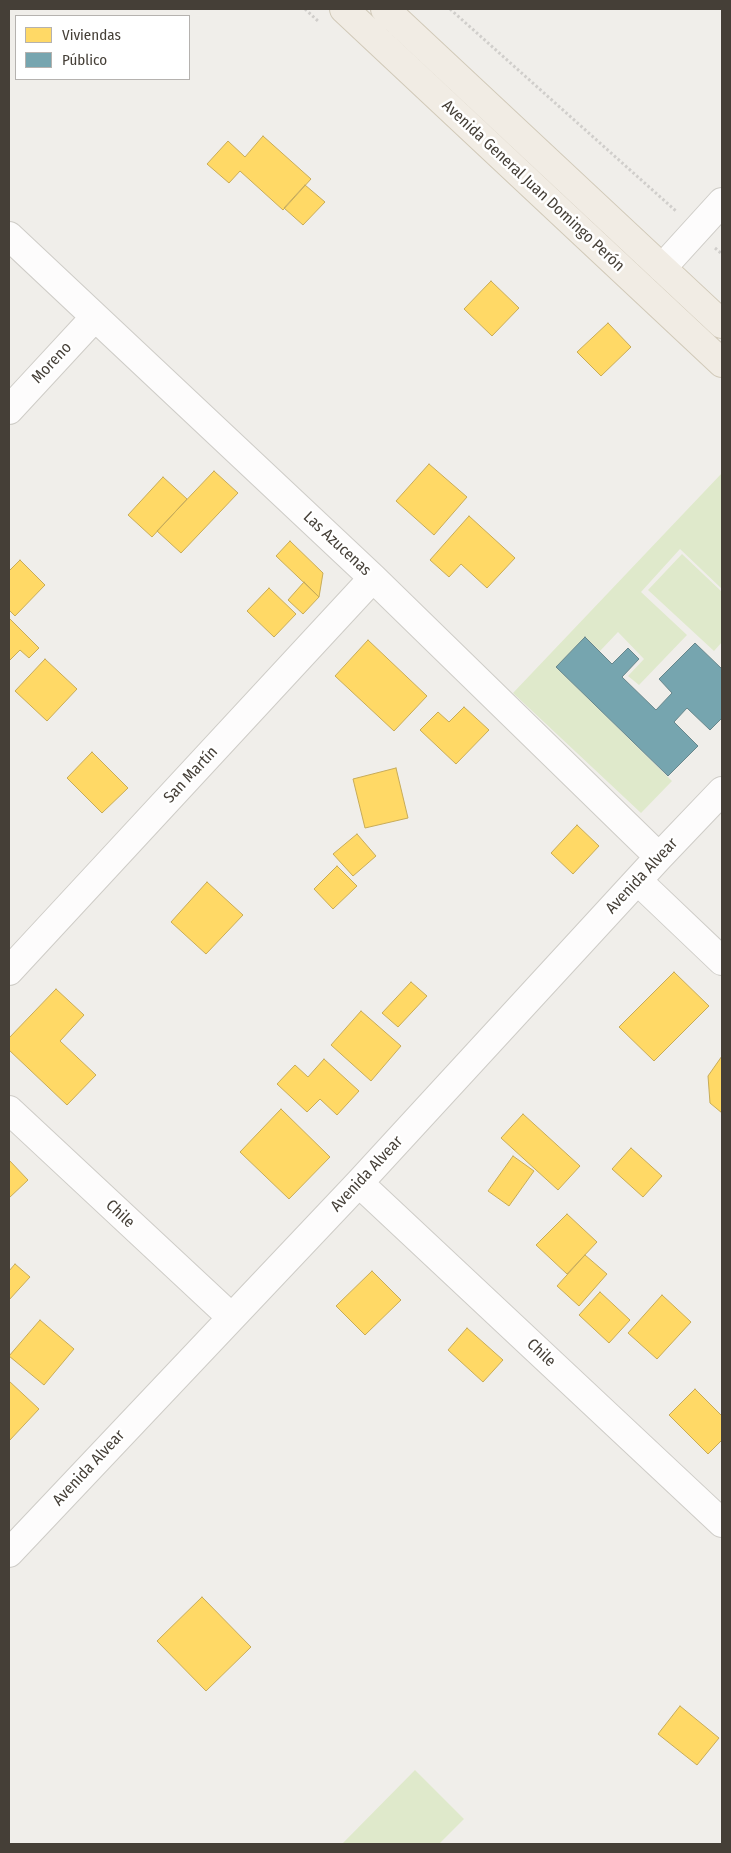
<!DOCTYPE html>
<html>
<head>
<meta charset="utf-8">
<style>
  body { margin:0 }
  #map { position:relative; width:731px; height:1853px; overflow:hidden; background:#f0eeea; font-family:"Fira Sans Condensed",sans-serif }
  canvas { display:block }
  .frame { position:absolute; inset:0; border:10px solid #453f37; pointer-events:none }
  .legend { position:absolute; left:15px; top:15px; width:175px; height:65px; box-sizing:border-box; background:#fff; border:1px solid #b5b2af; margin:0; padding:6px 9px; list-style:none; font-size:15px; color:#453f37 }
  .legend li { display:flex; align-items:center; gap:10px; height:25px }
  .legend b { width:25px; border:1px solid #b5b2af }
</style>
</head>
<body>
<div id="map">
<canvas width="731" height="1853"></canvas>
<div class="frame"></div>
<ul class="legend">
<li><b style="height:14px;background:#ffd966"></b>Viviendas</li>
<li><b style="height:14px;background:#76a5af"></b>Público</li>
</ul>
</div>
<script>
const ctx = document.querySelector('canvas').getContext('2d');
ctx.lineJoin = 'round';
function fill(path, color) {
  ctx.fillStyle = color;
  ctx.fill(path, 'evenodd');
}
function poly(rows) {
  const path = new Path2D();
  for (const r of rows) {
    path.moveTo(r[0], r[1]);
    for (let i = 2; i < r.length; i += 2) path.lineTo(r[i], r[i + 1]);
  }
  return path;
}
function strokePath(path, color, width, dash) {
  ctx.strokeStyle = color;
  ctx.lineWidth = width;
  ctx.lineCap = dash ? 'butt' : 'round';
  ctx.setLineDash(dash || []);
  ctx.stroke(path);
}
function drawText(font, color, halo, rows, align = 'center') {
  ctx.font = font + ' "Fira Sans Condensed",sans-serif';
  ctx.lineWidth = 5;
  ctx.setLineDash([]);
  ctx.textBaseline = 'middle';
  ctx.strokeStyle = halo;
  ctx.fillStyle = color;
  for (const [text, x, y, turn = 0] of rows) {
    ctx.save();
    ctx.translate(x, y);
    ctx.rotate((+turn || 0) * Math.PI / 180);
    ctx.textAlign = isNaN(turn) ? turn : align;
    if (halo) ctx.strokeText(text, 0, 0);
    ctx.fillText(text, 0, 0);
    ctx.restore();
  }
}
fill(poly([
  [722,473,722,589,680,549,641,592,687,635,639,685,628,676,644,659,618,632,600,651,585,637,556,667,672,781,641,813,513,693],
  [682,554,722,592,722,642,714,651,648,590],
  [415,1770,464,1819,439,1844,342,1844]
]), '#dfe9cb');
const homes = poly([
  [263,136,311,179,283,210,240,171,229,183,207,164,228,141,245,157,263,136],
  [305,185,325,202,303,225,284,208,305,185],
  [491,281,519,308,492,336,464,309,491,281],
  [608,323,631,347,601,376,577,352,608,323],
  [429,464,467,497,434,535,396,501,429,464],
  [214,471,238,493,181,553,157,531,214,471],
  [163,477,187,499,152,537,128,515,163,477],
  [469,516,515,558,487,588,461,564,449,577,430,560,469,516],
  [290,541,323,573,319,597,276,556,290,541],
  [20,560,45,585,15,616,9,610,9,571,20,560],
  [304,582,319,597,303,614,288,600,304,582],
  [269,588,296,614,274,637,247,611,269,588],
  [9,618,39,648,29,658,20,650,9,661,9,618],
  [368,640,427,696,394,731,335,676,368,640],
  [45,659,77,689,47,721,15,691,45,659],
  [464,707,489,730,456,764,420,730,438,712,449,722,464,707],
  [92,752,128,788,102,813,67,778,92,752],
  [396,768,408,818,365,828,353,779,396,768],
  [577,825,599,846,573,874,551,853,577,825],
  [357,834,376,856,353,876,333,854,357,834],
  [337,866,357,886,333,909,314,889,337,866],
  [207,882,243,915,206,954,171,922,207,882],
  [674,972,709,1006,654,1061,619,1027,674,972],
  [411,982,427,996,398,1027,382,1013,411,982],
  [56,989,84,1015,60,1041,96,1075,67,1105,9,1050,9,1038,56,989],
  [361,1011,401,1046,371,1081,331,1045,361,1011],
  [722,1056,722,1113,710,1103,708,1076,722,1056],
  [324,1059,359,1091,337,1115,320,1099,307,1112,277,1084,295,1065,308,1077,324,1059],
  [281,1109,330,1157,289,1199,240,1152,281,1109],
  [523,1114,580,1166,558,1190,501,1138,523,1114],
  [631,1148,662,1176,643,1197,612,1169,631,1148],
  [513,1156,534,1171,509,1206,488,1191,513,1156],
  [9,1160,28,1180,9,1198,9,1160],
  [567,1214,597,1242,567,1274,536,1245,567,1214],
  [585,1255,607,1274,579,1306,557,1286,585,1255],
  [15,1264,30,1277,9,1300,9,1271,15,1264],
  [372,1271,401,1300,365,1335,336,1306,372,1271],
  [600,1292,630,1320,609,1343,579,1315,600,1292],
  [662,1295,691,1322,657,1359,628,1333,662,1295],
  [40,1320,74,1349,44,1385,9,1356,40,1320],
  [467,1328,503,1360,483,1382,448,1350,467,1328],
  [9,1381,39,1409,9,1441,9,1381],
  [695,1389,722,1416,722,1440,708,1454,669,1415,695,1389],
  [202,1597,251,1647,206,1691,157,1641,202,1597],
  [680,1706,719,1738,697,1765,658,1734,680,1706]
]);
fill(homes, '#ffd966');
strokePath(homes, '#c7ab58', 1);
const public = poly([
  [585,637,612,664,628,648,639,659,622,677,656,710,672,693,659,679,695,643,722,669,722,718,710,730,687,708,674,722,698,746,668,776,556,667,585,637]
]);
fill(public, '#76a5af');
strokePath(public, '#67868b', 1);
const minor = poly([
  [9,236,373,578,659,857],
  [662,268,722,202],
  [9,410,95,317],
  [638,881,722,961],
  [9,971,373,578],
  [9,1110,231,1317],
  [359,1183,722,1523],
  [9,1553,359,1183,659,857,722,791]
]);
const major = poly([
  [344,9,722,363],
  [385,9,722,324]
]);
strokePath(minor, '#ceccc7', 30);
strokePath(major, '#d1c9b8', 30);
strokePath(poly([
  [305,9,319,22],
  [450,9,676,211],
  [715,248,722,254]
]), '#d0cecb', 3, [2.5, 2.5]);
strokePath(minor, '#fdfcfc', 28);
strokePath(major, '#f1ece4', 28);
drawText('16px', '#453f37', '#fff', [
  ["Avenida General Juan Domingo Perón",533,186,43],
  ["Moreno",52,363,-47],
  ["Las Azucenas",337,544,43],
  ["San Martín",191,775,-47],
  ["Avenida Alvear",642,876,-47],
  ["Avenida Alvear",367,1174,-47],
  ["Chile",120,1214,43],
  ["Chile",541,1353,43],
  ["Avenida Alvear",89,1468,-47]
]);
</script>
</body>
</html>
